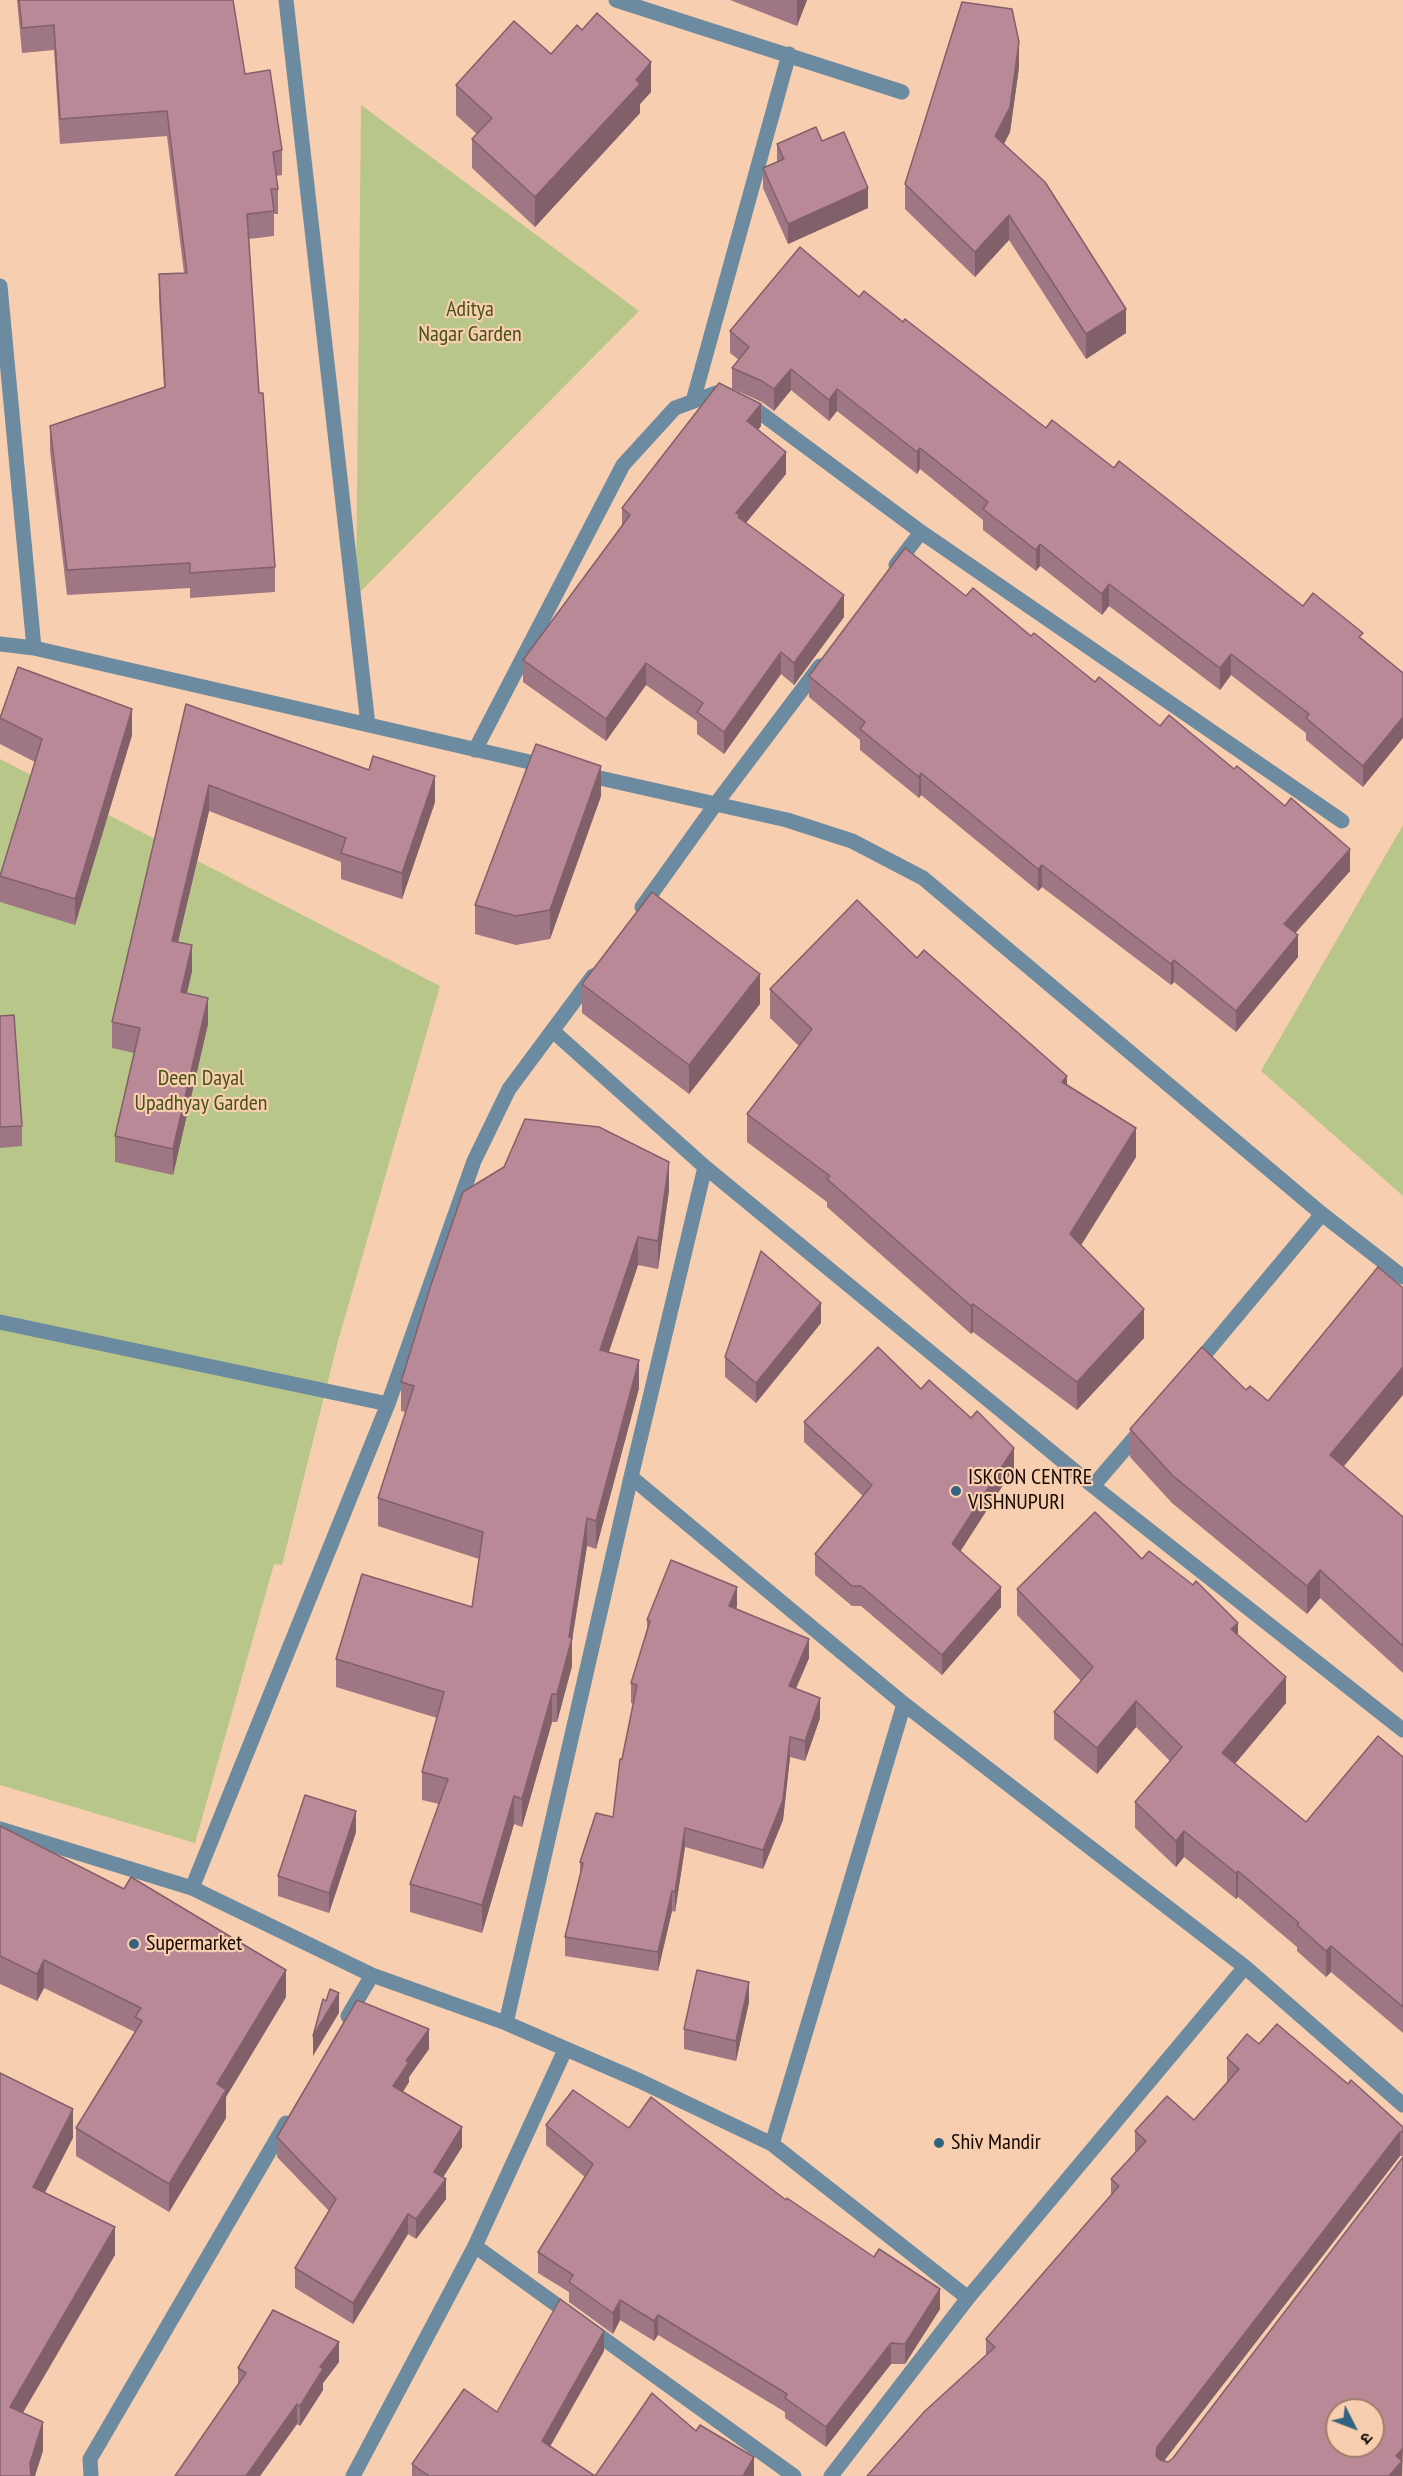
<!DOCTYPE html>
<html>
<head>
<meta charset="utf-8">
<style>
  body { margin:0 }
  #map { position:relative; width:1403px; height:2476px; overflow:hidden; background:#f7ceaf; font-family:"PT Sans Narrow","Noto Sans Devanagari",sans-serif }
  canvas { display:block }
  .north { position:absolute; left:1325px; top:2398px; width:60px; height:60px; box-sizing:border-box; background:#f7ceaf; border:2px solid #9d7f69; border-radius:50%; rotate:132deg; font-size:16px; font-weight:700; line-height:24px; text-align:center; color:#160801 }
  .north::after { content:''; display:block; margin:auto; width:21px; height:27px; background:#326381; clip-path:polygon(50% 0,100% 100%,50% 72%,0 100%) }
</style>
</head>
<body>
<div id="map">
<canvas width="1403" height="2476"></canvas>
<div class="north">उ</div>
</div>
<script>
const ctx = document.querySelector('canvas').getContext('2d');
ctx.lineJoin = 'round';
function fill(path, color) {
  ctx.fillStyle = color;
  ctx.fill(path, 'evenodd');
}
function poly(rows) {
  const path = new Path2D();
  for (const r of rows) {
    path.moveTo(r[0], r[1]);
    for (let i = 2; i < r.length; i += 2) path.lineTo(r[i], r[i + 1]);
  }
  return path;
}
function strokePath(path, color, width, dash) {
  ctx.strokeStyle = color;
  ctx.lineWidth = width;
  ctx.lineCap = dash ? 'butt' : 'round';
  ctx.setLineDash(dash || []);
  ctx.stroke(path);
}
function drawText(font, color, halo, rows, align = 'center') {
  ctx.font = font + ' "PT Sans Narrow",sans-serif';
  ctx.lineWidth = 4.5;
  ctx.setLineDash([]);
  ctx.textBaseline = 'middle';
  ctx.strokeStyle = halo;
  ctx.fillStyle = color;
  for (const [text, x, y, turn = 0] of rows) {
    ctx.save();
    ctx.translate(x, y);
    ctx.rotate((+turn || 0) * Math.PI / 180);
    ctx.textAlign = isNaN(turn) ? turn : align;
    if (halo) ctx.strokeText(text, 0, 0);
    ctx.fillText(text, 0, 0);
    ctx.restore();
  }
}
fill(poly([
  [361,105,639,311,356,596],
  [0,759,440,986,338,1341,282,1565,274,1564,195,1843,0,1785],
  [1403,825,1403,1196,1261,1071]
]), '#b9c689');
strokePath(poly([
  [286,0,368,725],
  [616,0,902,92],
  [0,286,34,648],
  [693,401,789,54],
  [896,565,921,532],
  [0,644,34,648,547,766],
  [475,750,623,465,675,408,716,393,758,411,921,532,1342,821],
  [582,774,787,820,852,841,923,878,1322,1214,1403,1277],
  [642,907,715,805,820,666],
  [554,1032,705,1167,1093,1486,1403,1730],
  [0,1322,388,1404],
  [1195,1366,1322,1214],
  [631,1477,904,1704,1245,1967,1403,2105],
  [1093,1486,1143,1428],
  [0,1829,192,1888,372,1975,506,2023,640,2081,772,2144,968,2298],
  [192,1888,388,1404,474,1161,509,1089,593,976],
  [348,2016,372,1975],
  [506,2023,631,1477,705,1167],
  [772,2144,904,1704],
  [475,2246,794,2476],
  [91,2476,90,2459,286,2123],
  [353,2476,475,2246,565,2050],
  [831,2476,968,2298,1245,1967]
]), '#6d8ba0', 15);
fill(poly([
  [17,0,233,0,245,74,282,150,282,175,276,176,278,189,278,214,274,214,274,236,249,239,259,393,275,567,275,592,190,598,190,588,67,595,50,451,50,426,164,387,159,299,159,274,184,273,167,136,60,144,54,50,22,53],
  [730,0,807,0,797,26],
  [551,54,651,92,640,104,640,113,535,227,472,168,472,139,477,134,456,115,456,85],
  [1019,67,1010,132,1004,144,1126,333,1086,359,1009,240,975,277,905,209,905,184],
  [822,141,868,208,788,244,763,188,763,168,777,162,777,144],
  [859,297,903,322,1046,428,1114,468,1303,606,1363,639,1403,673,1363,787,1306,740,1306,733,1231,675,1220,690,1109,606,1102,615,1040,566,1036,571,983,530,983,520,920,469,917,474,837,411,829,421,791,390,774,411,762,402,733,389,761,426,758,430,786,474,746,523,844,617,794,685,781,674,724,754,697,734,697,721,646,685,606,741,523,682,523,660,622,526,622,508,732,389,732,368,739,360,730,353,730,331],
  [966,596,1031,636,1095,682,1160,726,1350,871,1295,933,1298,957,1236,1032,1174,982,1171,985,1042,887,1038,891,921,795,919,798,860,750,860,740,809,697,809,676],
  [186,704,369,770,435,802,402,899,341,879,341,862,209,811,178,942,192,971,187,993,208,1024,173,1175,115,1162,115,1136,134,1053,112,1048,112,1022],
  [0,717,132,735,75,925,0,902,0,876,35,762,0,744],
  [601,796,550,939,516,945,475,934,475,905],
  [917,958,1067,1085,1136,1157,1081,1245,1144,1338,1077,1410,973,1332,971,1334,827,1207,827,1202,747,1142,747,1114,799,1046,770,1018,770,989],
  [582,984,760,1004,689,1094,582,1013],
  [0,1016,22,1126,22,1146,0,1148],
  [669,1190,658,1269,638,1265,609,1352,639,1388,596,1549,587,1546,572,1640,572,1666,557,1722,552,1722,522,1827,514,1824,482,1933,410,1912,410,1884,439,1804,422,1800,422,1772,437,1718,336,1687,336,1659,472,1607,479,1559,378,1526,378,1498,406,1412,401,1411,401,1382],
  [821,1323,756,1403,725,1377,725,1357],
  [921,1389,1014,1468,960,1552,1001,1607,942,1675,861,1606,852,1606,815,1575,815,1554,863,1496,804,1442,804,1422],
  [1246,1390,1344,1467,1403,1517,1403,1673,1320,1598,1307,1614,1172,1503,1130,1457,1130,1429],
  [1142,1559,1238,1635,1286,1703,1235,1764,1306,1822,1403,1757,1403,2033,1331,1972,1326,1977,1297,1951,1297,1947,1238,1897,1236,1899,1184,1857,1176,1867,1135,1828,1135,1802,1170,1761,1136,1727,1097,1774,1054,1739,1054,1712,1081,1681,1017,1615,1017,1589],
  [737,1606,736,1609,809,1658,796,1688,820,1718,805,1761,790,1757,783,1820,763,1869,685,1847,675,1912,672,1911,658,1971,565,1956,565,1937,580,1878,580,1862,613,1817,622,1759,634,1704,631,1703,631,1683,647,1633,647,1620],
  [0,1826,286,1997,226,2097,226,2118,169,2212,76,2156,76,2128,135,2032,44,1988,37,2001,0,1984],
  [356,1832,329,1913,278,1896,278,1876],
  [749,2002,736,2061,684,2049,684,2029],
  [1259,2044,1348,2084,1403,2127,1403,2156,1400,2156,1164,2461,1402,2473,1402,2476,867,2476,986,2355,986,2339,1111,2195,1111,2179,1135,2153,1135,2131,1194,2120,1227,2083,1227,2058],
  [429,2049,409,2077,409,2082,403,2092,462,2147,443,2177,446,2199,416,2239,408,2234,353,2324,295,2288,295,2268,329,2211,277,2157,277,2137],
  [546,2125,629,2128,786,2200,940,2309,905,2364,891,2364,826,2447,785,2418,785,2412,658,2335,654,2341,620,2320,613,2334,569,2302,569,2292,538,2273,538,2252,585,2177,546,2145],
  [604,2351,550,2446,595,2476,696,2431,754,2476,412,2476,412,2464,497,2412],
  [339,2362,323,2383,323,2390,300,2426,297,2424,260,2476,175,2476,238,2385,238,2368]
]), '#9f7683');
fill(poly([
  [797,0,807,0,797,26],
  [1019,42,1019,67,1010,132,995,161,995,136],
  [651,62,651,92,640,104,640,113,535,227,535,197],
  [868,188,868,208,788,244,788,224],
  [1009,215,1009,240,975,277,975,252],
  [1126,309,1126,333,1086,359,1086,334],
  [791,369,791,390,774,411,774,389],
  [837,389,837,411,829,421,829,400],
  [761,404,761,426,747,443,747,421],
  [920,448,920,469,917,474,917,452],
  [786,452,786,474,740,530,736,513],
  [1040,544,1040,566,1036,571,1036,550],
  [1109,584,1109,606,1102,615,1102,594],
  [844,595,844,617,794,685,794,663],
  [781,652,781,674,724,754,724,732],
  [1231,654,1231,675,1220,690,1220,668],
  [646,663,646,685,606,741,606,719],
  [132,709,132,735,75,925,75,899],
  [1403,717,1403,738,1363,787,1363,766],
  [601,766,601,796,550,939,550,910],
  [921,773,921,795,919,798,919,777],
  [435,776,435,802,402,899,402,873],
  [209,785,209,811,172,967,172,941],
  [1350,849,1350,871,1284,946,1284,924],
  [1042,865,1042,887,1038,891,1038,869],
  [1298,935,1298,957,1236,1032,1236,1011],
  [192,945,192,971,181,1018,181,992],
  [1174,960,1174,982,1171,985,1171,964],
  [760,974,760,1004,689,1094,689,1065],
  [208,998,208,1024,173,1175,173,1149],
  [1067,1076,1067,1105,1062,1082],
  [1136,1128,1136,1157,1070,1263,1070,1234],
  [669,1162,669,1190,658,1269,658,1241],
  [638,1237,638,1265,600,1378,600,1350],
  [821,1303,821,1323,756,1403,756,1383],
  [973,1304,973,1332,971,1334,971,1306],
  [1144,1309,1144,1338,1077,1410,1077,1382],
  [639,1360,639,1388,596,1549,596,1521],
  [1403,1367,1403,1395,1330,1483,1330,1455],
  [1014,1448,1014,1468,952,1564,952,1544],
  [587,1518,587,1546,572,1640,572,1666,557,1722,557,1694,569,1637],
  [1320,1570,1320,1598,1307,1614,1307,1586],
  [737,1587,737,1606,729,1625,729,1606],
  [1001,1587,1001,1607,942,1675,942,1655],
  [1238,1623,1238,1649,1231,1629],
  [809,1639,809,1658,789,1705,789,1686],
  [1286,1677,1286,1703,1222,1779,1222,1753],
  [552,1694,552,1722,522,1827,522,1799],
  [820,1698,820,1718,805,1761,805,1741],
  [1136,1701,1136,1727,1097,1774,1097,1748],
  [790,1737,790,1757,783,1820,763,1869,763,1850],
  [514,1796,514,1824,482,1933,482,1905],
  [356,1811,356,1832,329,1913,329,1893],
  [685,1828,685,1847,675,1912,675,1892],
  [1184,1831,1184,1857,1176,1867,1176,1841],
  [1238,1871,1238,1897,1236,1899,1236,1873],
  [672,1891,672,1911,658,1971,658,1952],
  [1331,1946,1331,1972,1326,1977,1326,1951],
  [44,1960,44,1988,37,2001,37,1974],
  [286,1970,286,1997,226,2097,226,2118,169,2212,169,2184,217,2084],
  [749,1982,749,2002,736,2061,736,2041],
  [339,1993,339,2013,313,2056,313,2036],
  [429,2029,429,2049,409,2077,409,2082,393,2106,393,2086,406,2061],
  [73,2109,73,2138,33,2216,33,2187],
  [462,2127,462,2147,434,2192,434,2172],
  [1400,2132,1400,2156,1157,2470,1156,2456,1157,2447],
  [446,2179,446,2199,416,2239,416,2219],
  [408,2214,408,2234,353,2324,353,2303],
  [115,2227,115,2255,10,2435,10,2407],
  [940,2289,940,2309,905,2364,905,2344],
  [620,2300,620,2320,613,2334,613,2313],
  [658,2315,658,2335,654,2341,654,2321],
  [604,2331,604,2351,542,2461,542,2441],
  [339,2342,339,2362,323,2383,323,2390,300,2426,300,2406,320,2367],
  [891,2343,891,2364,826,2447,826,2427],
  [297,2404,297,2424,260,2476,246,2476],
  [43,2422,43,2451,35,2476,30,2476,30,2463],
  [1403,2448,1402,2476,1389,2476,1396,2456],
  [754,2457,754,2476,743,2476]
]), '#82606a');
const building = poly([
  [19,0,233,0,245,74,270,70,282,150,273,152,278,189,271,189,274,211,247,214,259,393,263,393,275,567,190,573,190,563,67,570,50,426,165,387,159,274,187,273,167,111,60,119,54,25,22,28,19,0],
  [962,2,1012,9,1019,42,1010,107,995,136,1045,182,1126,309,1086,334,1009,215,975,252,905,184,962,2],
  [597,13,651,62,636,80,640,84,535,197,472,139,492,118,456,85,514,21,551,54,577,25,582,30,597,13],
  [816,127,822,141,844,132,868,188,788,224,763,168,784,159,777,144,816,127],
  [800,247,859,297,864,291,903,322,905,319,1046,428,1052,420,1114,468,1119,461,1303,606,1313,593,1363,633,1359,637,1403,673,1403,717,1363,766,1306,718,1309,714,1231,654,1220,668,1109,584,1102,594,1040,544,1036,550,983,509,988,502,920,448,917,452,837,389,829,400,791,369,774,389,762,381,732,368,749,347,730,331,800,247],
  [719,383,761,404,747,421,786,452,736,513,740,515,738,517,844,595,794,663,781,652,724,732,697,712,703,703,646,663,606,719,523,660,630,515,622,508,719,383],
  [905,548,966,596,973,588,1031,636,1034,633,1095,682,1099,677,1160,726,1169,715,1234,769,1237,766,1285,806,1291,798,1350,849,1284,924,1298,935,1236,1011,1174,960,1171,964,1042,865,1038,869,921,773,919,777,860,729,865,722,809,676,905,548],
  [18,667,132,709,75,899,0,876,42,739,0,718,18,667],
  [186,704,369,770,373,756,435,776,402,873,341,853,346,838,209,785,172,941,192,945,181,992,208,998,173,1149,115,1136,140,1028,112,1022,186,704],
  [536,744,601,766,550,910,516,916,475,905,536,744],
  [652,892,760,974,689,1065,582,984,652,892],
  [857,900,917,958,924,950,1067,1076,1062,1082,1136,1128,1070,1234,1144,1309,1077,1382,973,1304,971,1306,827,1179,830,1176,747,1114,812,1029,770,989,857,900],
  [14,1015,22,1126,0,1127,0,1016,14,1015],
  [525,1119,599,1127,669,1162,658,1241,638,1237,600,1350,639,1360,596,1521,587,1518,569,1637,572,1638,557,1694,552,1694,522,1799,514,1796,482,1905,410,1884,448,1779,422,1772,444,1692,336,1659,362,1574,472,1607,483,1532,378,1498,414,1386,401,1382,430,1288,463,1192,504,1167,525,1119],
  [761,1251,821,1303,756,1383,725,1357,761,1251],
  [1378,1267,1403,1288,1403,1367,1330,1455,1403,1517,1403,1646,1320,1570,1307,1586,1172,1475,1130,1429,1202,1347,1246,1390,1250,1386,1268,1401,1378,1267],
  [878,1347,921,1389,929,1380,971,1418,977,1411,1014,1448,952,1544,1001,1587,942,1655,861,1586,852,1586,815,1554,872,1485,804,1422,878,1347],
  [1095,1512,1142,1559,1149,1551,1193,1585,1196,1581,1238,1623,1231,1629,1286,1677,1222,1753,1306,1822,1378,1736,1403,1757,1403,2007,1331,1946,1326,1951,1297,1925,1299,1923,1238,1871,1236,1873,1184,1831,1176,1841,1135,1802,1182,1747,1136,1701,1097,1748,1054,1712,1093,1667,1017,1589,1095,1512],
  [671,1560,737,1587,729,1606,809,1639,789,1686,820,1698,805,1741,790,1737,783,1800,763,1850,685,1828,675,1892,672,1891,658,1952,565,1937,583,1863,580,1862,596,1813,613,1817,620,1759,622,1759,637,1685,631,1683,650,1621,647,1620,671,1560],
  [305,1795,356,1811,329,1893,278,1876,305,1795],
  [0,1826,124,1889,131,1877,286,1970,217,2084,226,2090,169,2184,76,2128,142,2021,135,2017,141,2008,44,1960,37,1974,0,1956,0,1826],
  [697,1970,749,1982,736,2041,684,2029,697,1970],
  [330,1989,339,1993,313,2036,323,1999,326,2001,330,1989],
  [357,2000,429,2029,406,2061,409,2062,393,2086,462,2127,434,2172,446,2179,416,2219,408,2214,353,2303,295,2268,336,2199,277,2137,357,2000],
  [1277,2024,1348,2084,1351,2080,1403,2127,1403,2132,1400,2132,1157,2447,1156,2456,1160,2460,1168,2462,1173,2458,1403,2157,1403,2448,1396,2456,1402,2461,1389,2476,867,2476,925,2411,995,2347,986,2339,1119,2186,1111,2179,1146,2141,1135,2131,1167,2096,1194,2120,1239,2069,1227,2058,1247,2034,1259,2044,1277,2024],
  [1337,2410,1373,2410,1373,2446,1337,2446,1337,2410],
  [0,2073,73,2109,33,2187,115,2227,10,2407,43,2422,30,2463,31,2476,0,2476,0,2073],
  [573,2090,629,2128,651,2097,786,2200,787,2198,874,2257,879,2249,940,2289,905,2344,891,2343,826,2427,785,2398,787,2394,658,2315,654,2321,620,2300,613,2313,569,2282,573,2275,538,2252,593,2164,546,2125,573,2090],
  [560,2299,604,2331,542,2441,595,2476,652,2393,696,2431,700,2425,754,2457,743,2476,429,2476,412,2464,464,2389,497,2412,560,2299],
  [273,2310,339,2342,320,2367,323,2369,300,2406,297,2404,246,2476,175,2476,246,2373,238,2368,273,2310]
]);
fill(building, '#b98998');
strokePath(building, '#82606a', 1.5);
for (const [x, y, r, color] of [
  [956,1491,6,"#326381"],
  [134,1944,6,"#326381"],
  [939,2143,6,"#326381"]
]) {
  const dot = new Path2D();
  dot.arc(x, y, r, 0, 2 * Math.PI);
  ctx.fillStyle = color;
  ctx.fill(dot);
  strokePath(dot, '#f7ceaf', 2);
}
drawText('22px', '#475118', '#f7ceaf', [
  ["Aditya",470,310],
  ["Nagar Garden",470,335],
  ["Deen Dayal",201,1079],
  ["Upadhyay Garden",201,1104]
]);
drawText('22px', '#160801', '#f7ceaf', [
  ["ISKCON CENTRE",968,1478],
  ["VISHNUPURI",968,1503],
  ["Supermarket",146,1944],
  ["Shiv Mandir",951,2143]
], 'left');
</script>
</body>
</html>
